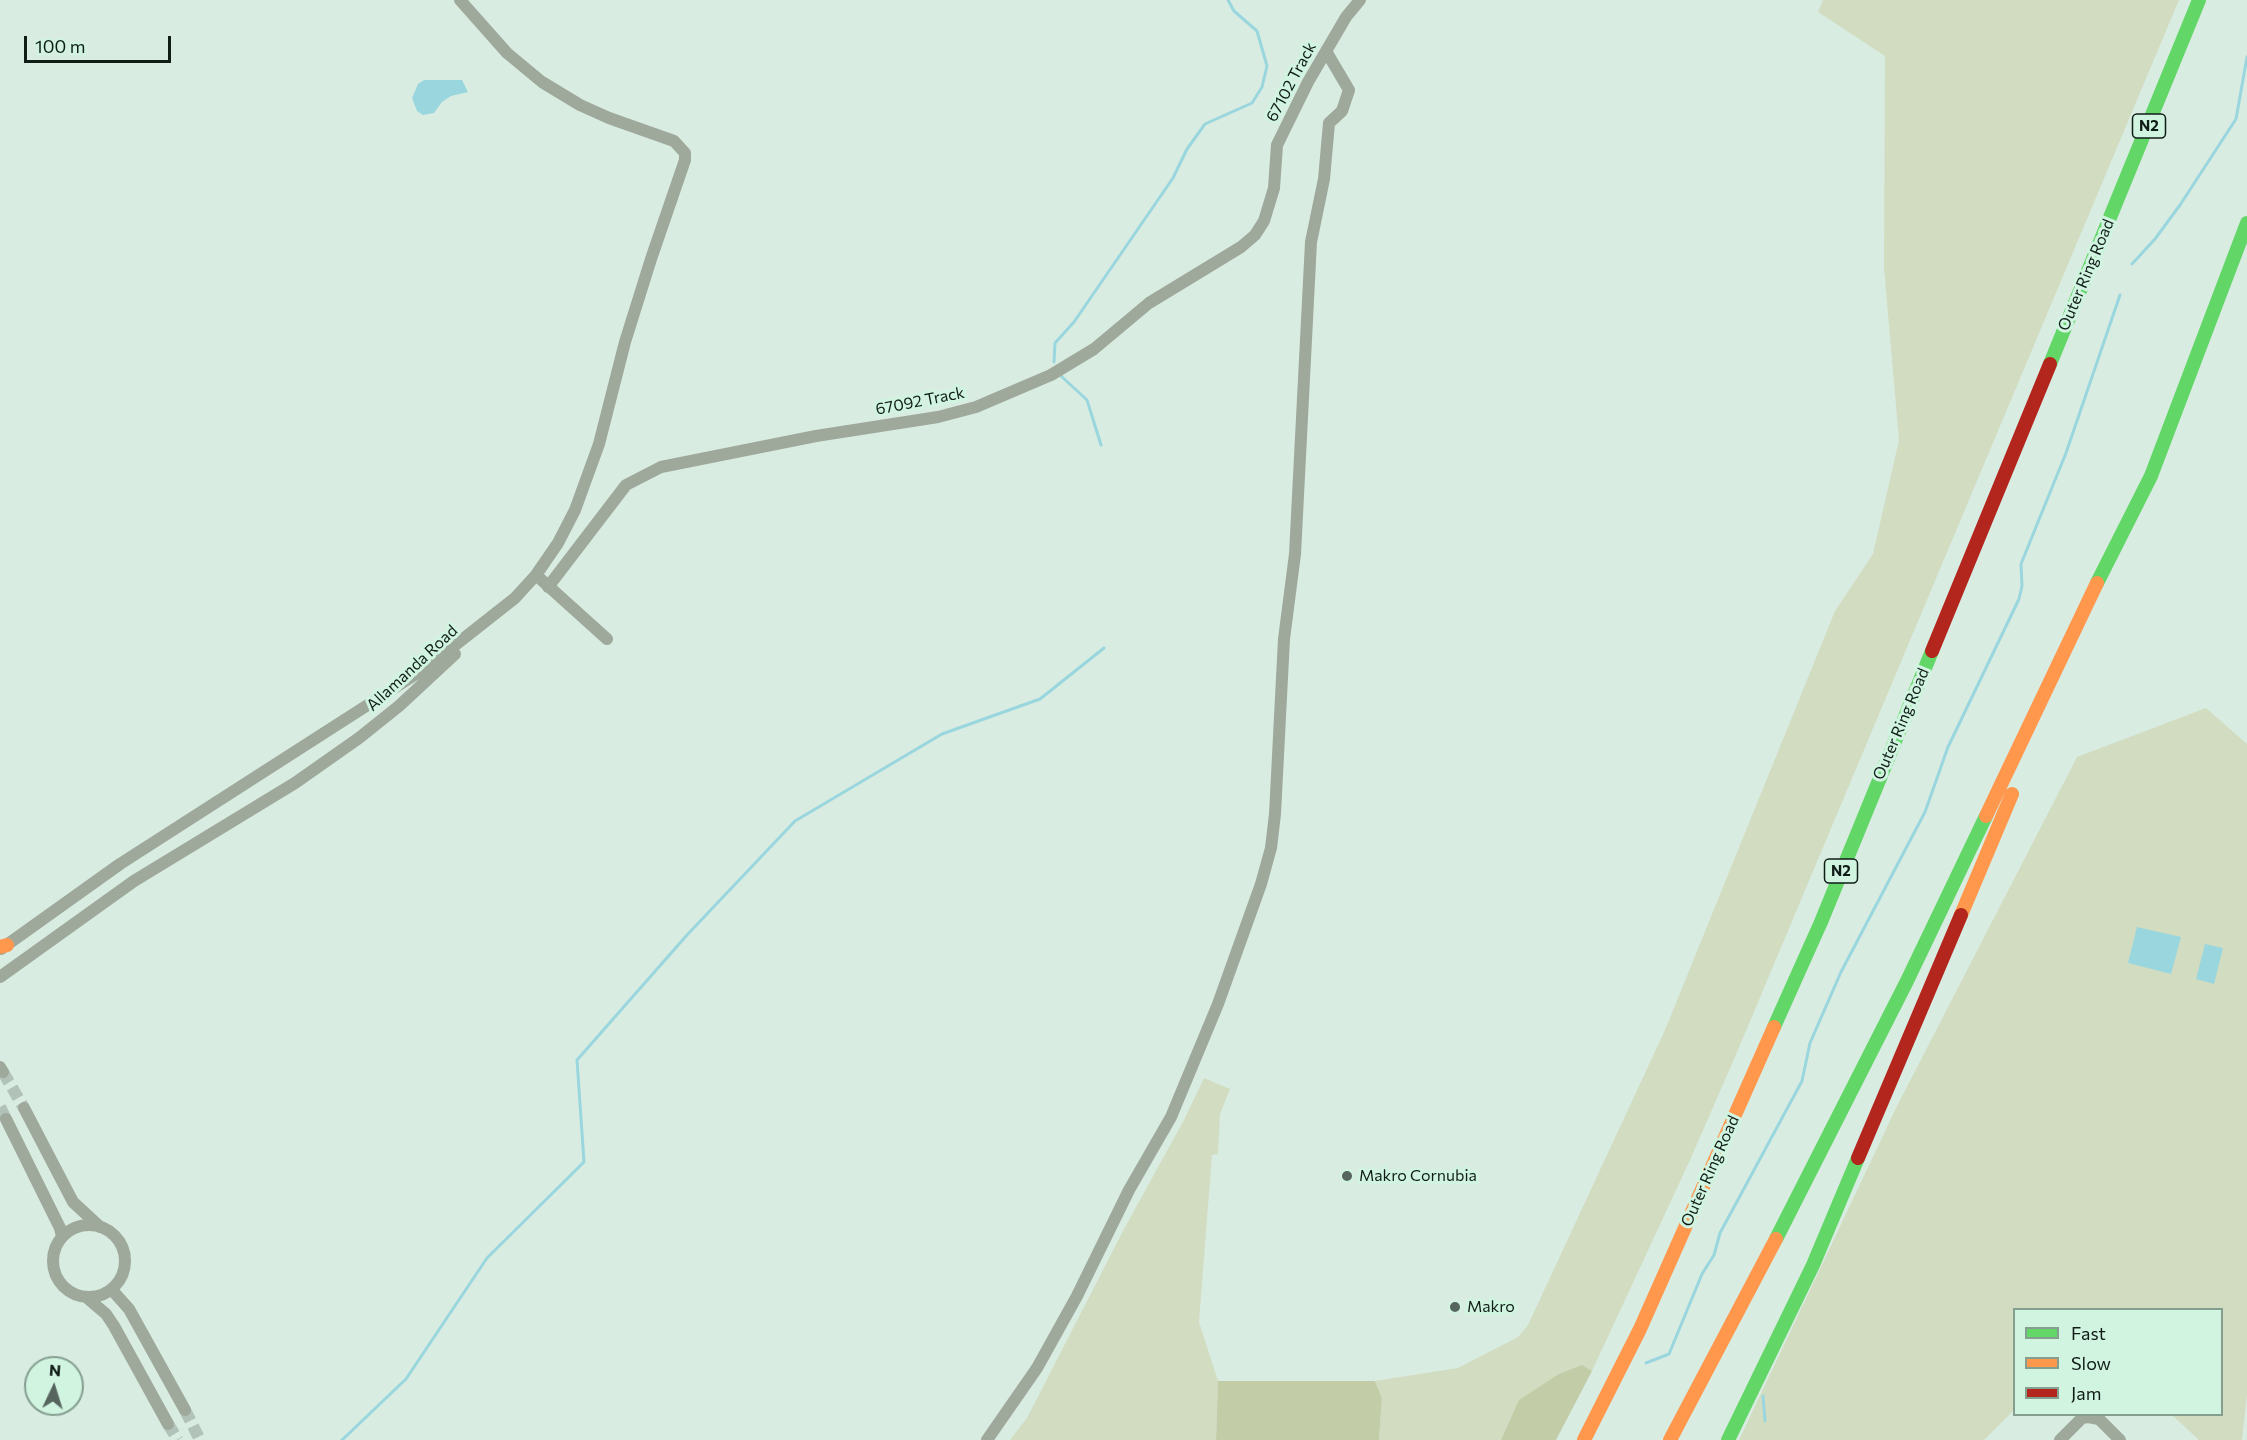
<!DOCTYPE html>
<html>
<head>
<meta charset="utf-8">
<style>
  body { margin:0 }
  #map { position:relative; width:2247px; height:1440px; overflow:hidden; background:#d9ece2; font-family:Commissioner,sans-serif }
  canvas { display:block }
  .legend { position:absolute; left:2013px; top:1308px; width:210px; height:108px; box-sizing:border-box; background:#d1f4e1; border:2px solid #849e90; margin:0; padding:8px 10px; list-style:none; font-size:18px; color:#101d17 }
  .legend li { display:flex; align-items:center; gap:12px; height:30px }
  .legend b { width:30px; border:2px solid #849e90 }
  .north { position:absolute; left:24px; top:1356px; width:60px; height:60px; box-sizing:border-box; background:#d1f4e1; border:2px solid #849e90; border-radius:50%; rotate:4deg; font-size:16px; font-weight:700; line-height:24px; text-align:center; color:#101d17 }
  .north::after { content:''; display:block; margin:auto; width:21px; height:27px; background:#56655e; clip-path:polygon(50% 0,100% 100%,50% 72%,0 100%) }
  .scale { position:absolute; left:24px; top:36px; width:147px; height:27px; box-sizing:border-box; border:3px solid #101d17; border-top:0; padding-left:8px; font-size:18px; line-height:21px; white-space:nowrap; color:#101d17; -webkit-text-stroke:4px #d1f4e1; paint-order:stroke }
</style>
</head>
<body>
<div id="map">
<canvas width="2247" height="1440"></canvas>
<ul class="legend">
<li><b style="height:8px;background:#63d668"></b>Fast</li>
<li><b style="height:8px;background:#ff974d"></b>Slow</li>
<li><b style="height:8px;background:#b3261e"></b>Jam</li>
</ul>
<div class="north">N</div>
<div class="scale">100 m</div>
</div>
<script>
const ctx = document.querySelector('canvas').getContext('2d');
ctx.lineJoin = 'round';
function fill(path, color) {
  ctx.fillStyle = color;
  ctx.fill(path, 'evenodd');
}
function poly(rows) {
  const path = new Path2D();
  for (const r of rows) {
    if (r.length === 3) {
      path.moveTo(r[0] + r[2], r[1]);
      path.arc(r[0], r[1], r[2], 0, 2 * Math.PI);
      continue;
    }
    path.moveTo(r[0], r[1]);
    for (let i = 2; i < r.length; i += 2) path.lineTo(r[i], r[i + 1]);
  }
  return path;
}
function strokePath(path, color, width, dash) {
  ctx.strokeStyle = color;
  ctx.lineWidth = width;
  ctx.lineCap = dash ? 'butt' : 'round';
  ctx.setLineDash(dash || []);
  ctx.stroke(path);
}
function drawText(font, color, halo, rows, align = 'center') {
  ctx.font = font + ' Commissioner,sans-serif';
  ctx.lineWidth = 6;
  ctx.setLineDash([]);
  ctx.textBaseline = 'middle';
  ctx.strokeStyle = halo;
  ctx.fillStyle = color;
  for (const [text, x, y, turn = 0] of rows) {
    ctx.save();
    ctx.translate(x, y);
    ctx.rotate((+turn || 0) * Math.PI / 180);
    ctx.textAlign = isNaN(turn) ? turn : align;
    if (halo) ctx.strokeText(text, 0, 0);
    ctx.fillText(text, 0, 0);
    ctx.restore();
  }
}
fill(poly([
  [1823,0,2179,0,1735,1057,1690,1160,1592,1371,1582,1366,1510,1422,1501,1440,1379,1440,1382,1398,1375,1381,1458,1368,1518,1337,1528,1325,1665,1030,1835,611,1873,554,1899,440,1884,268,1885,56,1818,12],
  [2206,708,2247,744,2247,1395,2242,1440,2199,1440,2172,1415,2222,1414,2222,1310,2014,1310,2014,1410,1984,1440,1739,1440,1897,1106,2077,757],
  [1204,1078,1230,1089,1220,1114,1218,1154,1212,1155,1199,1322,1218,1381,1216,1440,1010,1440,1027,1418,1124,1229,1184,1120]
]), '#d2dcc1');
fill(poly([
  [1582,1365,1592,1371,1556,1440,1501,1440,1519,1400,1559,1374],
  [1218,1381,1375,1381,1382,1398,1379,1440,1216,1440]
]), '#c2cda8');
fill(poly([
  [424,80,462,80,468,92,451,96,442,102,434,113,423,115,417,111,412,98,418,84],
  [2137,927,2181,937,2171,974,2128,963],
  [2205,944,2223,948,2214,984,2196,979]
]), '#9ad6de');
strokePath(poly([
  [2132,264,2155,239,2180,205,2236,119,2247,57],
  [1054,362,1055,343,1074,322,1173,178,1187,149,1205,124,1252,103,1262,87,1267,66,1257,31,1234,11,1228,0],
  [1061,376,1087,400,1101,445],
  [1646,1363,1669,1354,1702,1274,1714,1255,1720,1233,1802,1081,1810,1043,1841,972,1925,812,1948,747,2019,599,2022,586,2021,564,2066,453,2120,295],
  [1763,1396,1765,1421],
  [342,1440,406,1379,487,1258,584,1162,577,1060,687,935,795,821,942,734,1040,699,1104,648]
]), '#9ad6de', 3);
strokePath(poly([
  [3,1072,24,1108],
  [0,1107,6,1119],
  [185,1410,200,1440],
  [168,1424,178,1440]
]), '#b1c3b9', 12, [12, 6]);
strokePath(poly([
  [536,575,607,639],
  [548,587,626,485,661,467,816,436,938,417,976,407,1051,375,1094,349,1149,303,1241,247,1255,235,1264,221,1274,188,1277,145,1308,82,1346,17,1360,0],
  [1,949,120,864,430,665,515,598,536,575,558,543,575,510,599,444,625,342,651,259,685,160,685,153,674,141,609,118,580,105,542,82,507,53,460,0],
  [0,977,134,881,295,783,359,738,399,706,455,654],
  [0,1067,3,1072],
  [24,1108,73,1202,100,1227],
  [6,1119,60,1228,62,1237],
  [89,1261,36],
  [112,1290,129,1309,185,1410],
  [86,1297,106,1314,114,1326,168,1424],
  [987,1440,1037,1368,1077,1296,1129,1190,1171,1117,1218,1004,1261,884,1271,848,1275,814,1284,639,1295,554,1311,242,1324,179,1329,123,1342,111,1349,90,1326,51],
  [2060,1440,2082,1418,2088,1417,2099,1419,2120,1440]
]), '#9ea89b', 12);
strokePath(poly([
  [2050,364,2199,0],
  [2097,583,2151,476,2247,223],
  [1774,1027,1821,922,1932,651],
  [1776,1239,1907,981,1986,816],
  [1728,1440,1813,1265,1858,1158]
]), '#63d668', 14);
strokePath(poly([
  [1986,816,2097,583],
  [1961,915,2012,794],
  [0,947,7,945],
  [1584,1440,1640,1329,1774,1027],
  [1670,1440,1776,1239]
]), '#ff974d', 14);
strokePath(poly([
  [1932,651,2050,364],
  [1858,1158,1961,915]
]), '#b3261e', 14);
for (const [x, y, r, color] of [
  [1347,1176,6,"#56655e"],
  [1455,1307,6,"#56655e"]
]) {
  const dot = new Path2D();
  dot.arc(x, y, r, 0, 2 * Math.PI);
  ctx.fillStyle = color;
  ctx.fill(dot);
  strokePath(dot, '#d1f4e1', 2);
}
for (const [x, y, w] of [
  [2149,126,33],
  [1841,871,33]
]) {
  const box = new Path2D();
  box.roundRect(x - w / 2, y - 12, w, 24, 4.5);
  ctx.fillStyle = '#d1f4e1';
  ctx.fill(box);
  strokePath(box, '#101d17', 1.5);
}
drawText('bold 15px', '#101d17', null, [
  ["N2",2149,126],
  ["N2",1841,871]
]);
drawText('16px', '#101d17', '#d1f4e1', [
  ["67102 Track",1291,82,-62],
  ["Outer Ring Road",2086,275,-67],
  ["67092 Track",920,401,-11],
  ["Allamanda Road",412,668,-43],
  ["Outer Ring Road",1901,724,-67],
  ["Outer Ring Road",1710,1171,-66]
]);
drawText('16px', '#101d17', '#d1f4e1', [
  ["Makro Cornubia",1359,1176],
  ["Makro",1467,1307]
], 'left');
</script>
</body>
</html>
